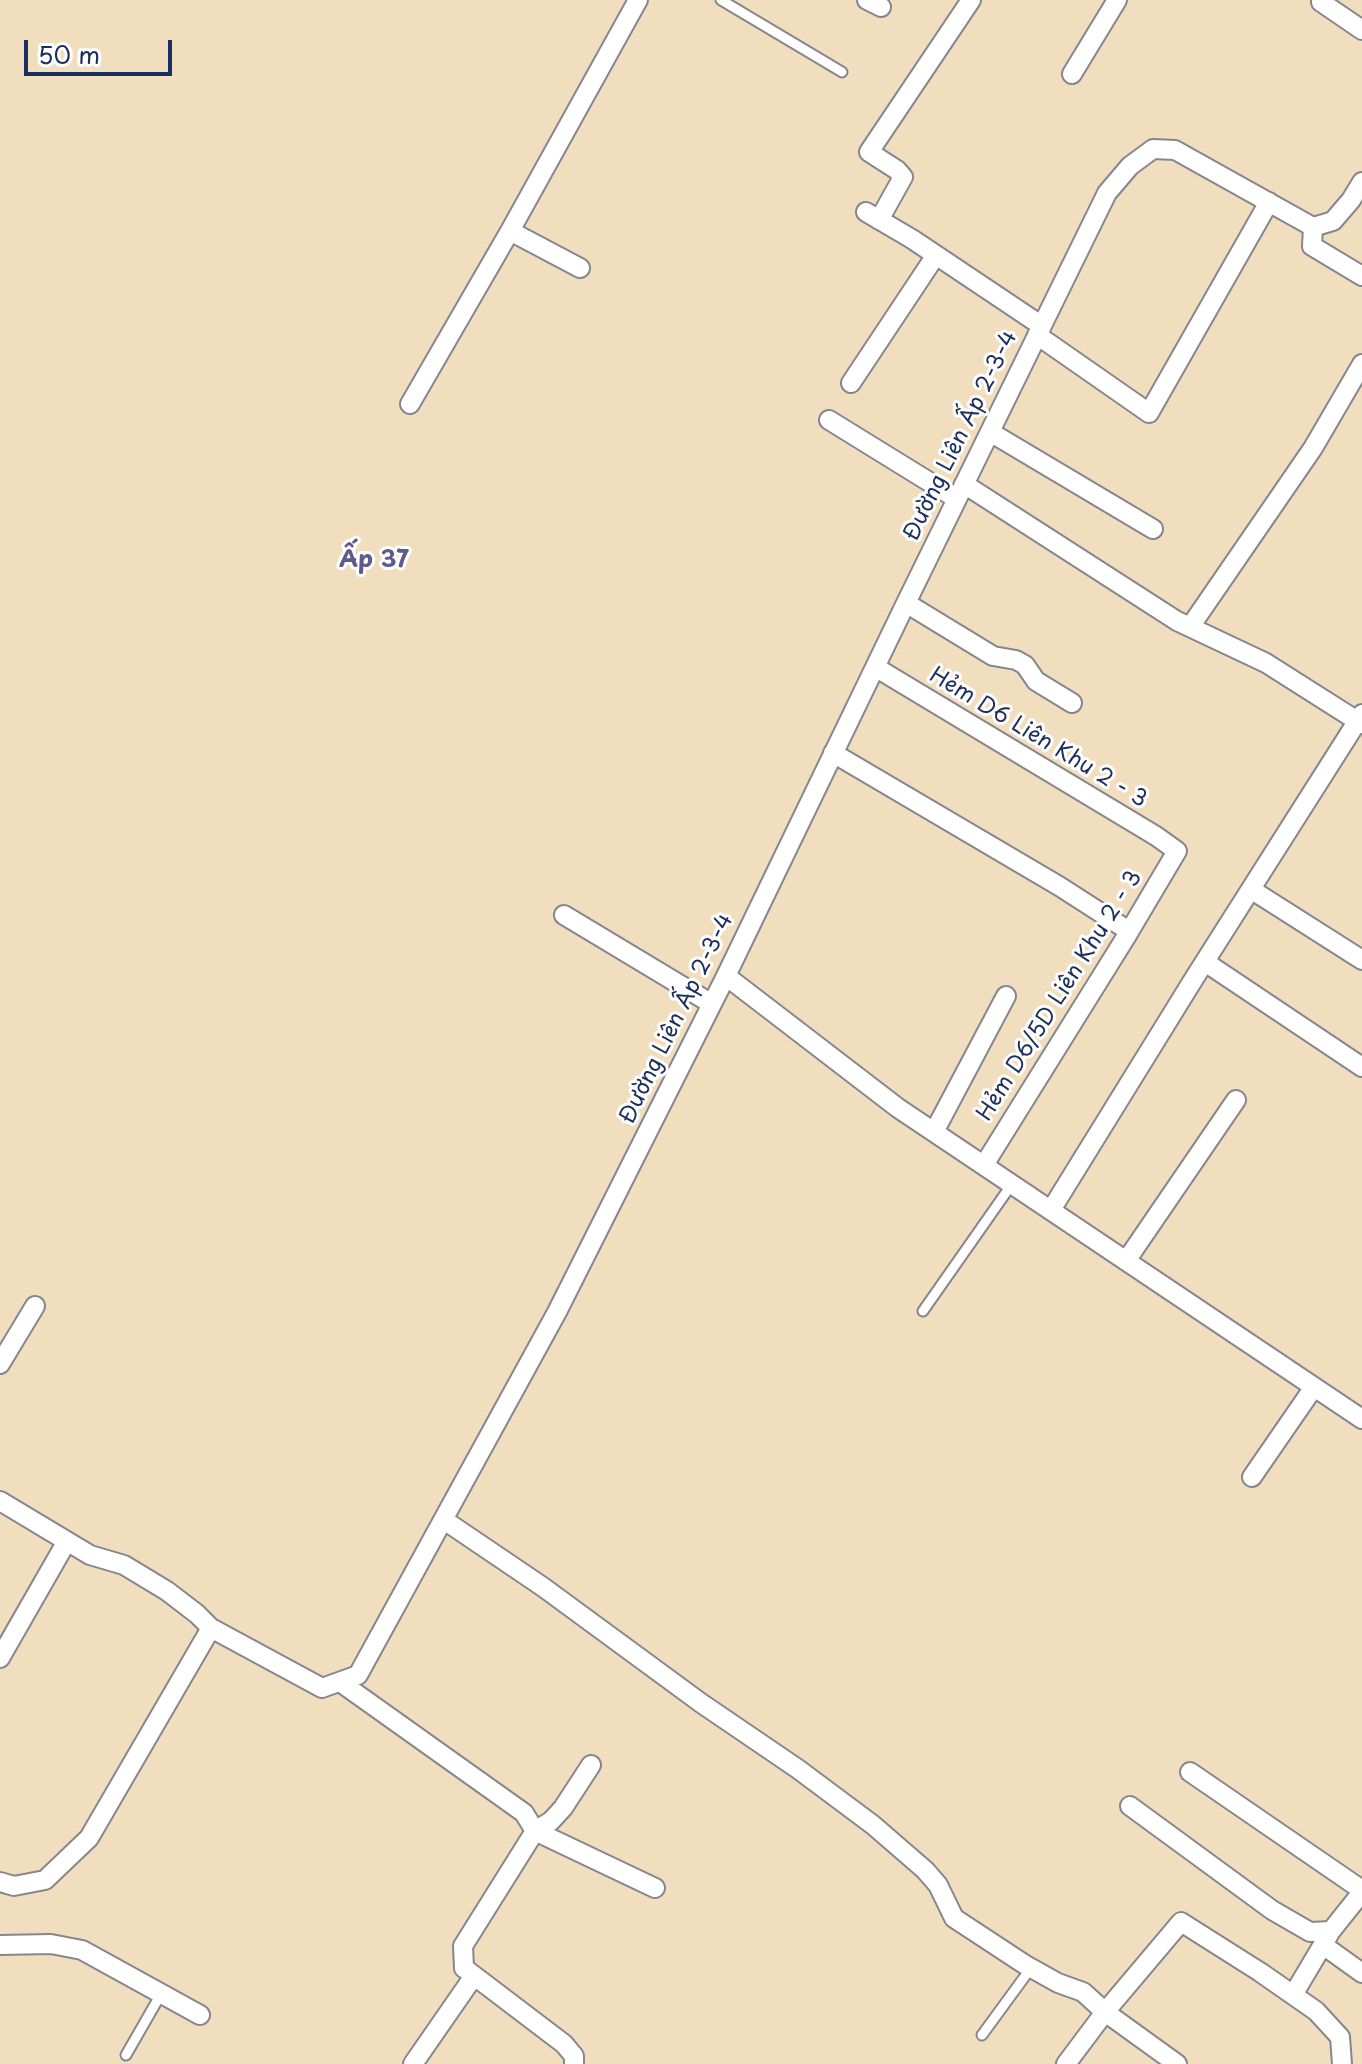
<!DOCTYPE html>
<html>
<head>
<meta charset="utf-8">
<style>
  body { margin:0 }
  #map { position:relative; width:1362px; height:2064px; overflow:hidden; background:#f1debf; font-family:"Playpen Sans",sans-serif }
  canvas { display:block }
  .scale { position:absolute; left:24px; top:40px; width:148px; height:36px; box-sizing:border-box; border:4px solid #1b2f5e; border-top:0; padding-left:10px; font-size:24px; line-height:28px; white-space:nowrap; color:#1b2f5e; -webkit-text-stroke:6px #fff; paint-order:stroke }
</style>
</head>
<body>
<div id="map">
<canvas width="1362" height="2064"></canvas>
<div class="scale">50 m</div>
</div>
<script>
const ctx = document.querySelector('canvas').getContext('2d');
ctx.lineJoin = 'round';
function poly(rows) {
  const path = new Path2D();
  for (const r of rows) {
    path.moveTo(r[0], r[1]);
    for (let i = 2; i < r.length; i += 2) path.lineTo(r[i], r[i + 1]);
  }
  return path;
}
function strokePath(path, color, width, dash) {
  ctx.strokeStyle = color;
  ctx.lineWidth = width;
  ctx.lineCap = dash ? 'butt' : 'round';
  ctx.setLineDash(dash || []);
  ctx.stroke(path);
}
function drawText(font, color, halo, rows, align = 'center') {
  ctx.font = font + ' "Playpen Sans",sans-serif';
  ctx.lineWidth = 6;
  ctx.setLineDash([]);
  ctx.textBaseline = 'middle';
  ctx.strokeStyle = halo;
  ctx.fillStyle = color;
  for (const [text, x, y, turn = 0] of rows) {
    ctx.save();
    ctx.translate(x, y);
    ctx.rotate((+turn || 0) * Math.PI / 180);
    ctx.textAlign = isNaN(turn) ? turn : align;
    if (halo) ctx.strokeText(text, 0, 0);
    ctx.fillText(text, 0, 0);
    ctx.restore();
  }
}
const service = poly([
  [721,0,842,72],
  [923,1311,1012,1184],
  [982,2035,1031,1968],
  [126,2055,161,1994]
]);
const minor = poly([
  [867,0,881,7],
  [1321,2,1362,30],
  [1072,74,1117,0],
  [866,212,912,239,1042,326],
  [879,220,903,177,897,170,869,152,971,0],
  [1313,227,1312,246,1362,276],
  [510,231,580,268],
  [1037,335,1149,413,1269,202],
  [851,383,936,255],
  [410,404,510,231,638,0],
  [829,420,957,499],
  [990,432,1153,529],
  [964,484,1177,621,1266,663,1362,724],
  [906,603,993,656,1016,660,1025,665,1036,681,1072,703],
  [1190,627,1313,448,1362,364],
  [875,667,1156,836,1177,851,1126,937,984,1165],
  [833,753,1059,886,1129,931],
  [1252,890,1362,960],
  [564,915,712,1004],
  [1205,962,1362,1067],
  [726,976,898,1108,1362,1419],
  [934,1132,1006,996],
  [1051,1210,1195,977,1362,714],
  [1126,1261,1236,1100],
  [0,1364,35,1306],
  [1252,1477,1314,1387],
  [0,1501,90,1555,124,1565,167,1591,197,1614,211,1628],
  [444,1520,543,1587,701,1703,798,1769,873,1825,925,1870,938,1885,954,1918,1024,1964,1058,1983,1083,1992,1105,2012,1066,2064],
  [0,1658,67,1541],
  [340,1682,524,1813,535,1831,463,1946,464,1968,564,2044,574,2056,574,2064],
  [1190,1772,1362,1890],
  [1130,1806,1272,1910,1310,1932,1331,1931],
  [535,1831,655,1888],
  [535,1831,551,1821,563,1808,591,1765],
  [0,1882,14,1886,45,1880,89,1838,211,1628,322,1688,358,1675,557,1312,726,976,906,603,1107,193,1130,166,1153,149,1175,150,1313,227,1333,221,1351,200,1362,182],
  [0,1945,51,1944,82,1950,200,2015],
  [1323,1945,1362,1973],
  [1293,1995,1331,1931,1362,1892],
  [413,2064,474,1976],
  [1177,2064,1105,2012,1181,1922,1260,1972,1316,2011,1340,2037,1342,2064]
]);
strokePath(service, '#86868e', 13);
strokePath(minor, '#86868e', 22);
strokePath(service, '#fff', 9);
strokePath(minor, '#fff', 18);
drawText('22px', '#1b2f5e', '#fff', [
  ["Đường Liên Ấp 2-3-4",961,436,-64],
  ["Hẻm D6 Liên Khu 2 - 3",1038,738,31],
  ["Hẻm D6/5D Liên Khu 2 - 3",1060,996,-58],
  ["Đường Liên Ấp 2-3-4",677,1019,-64]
]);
drawText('bold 24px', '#5d5a8c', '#fff', [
  ["Ấp 37",374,560]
]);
</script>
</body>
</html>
